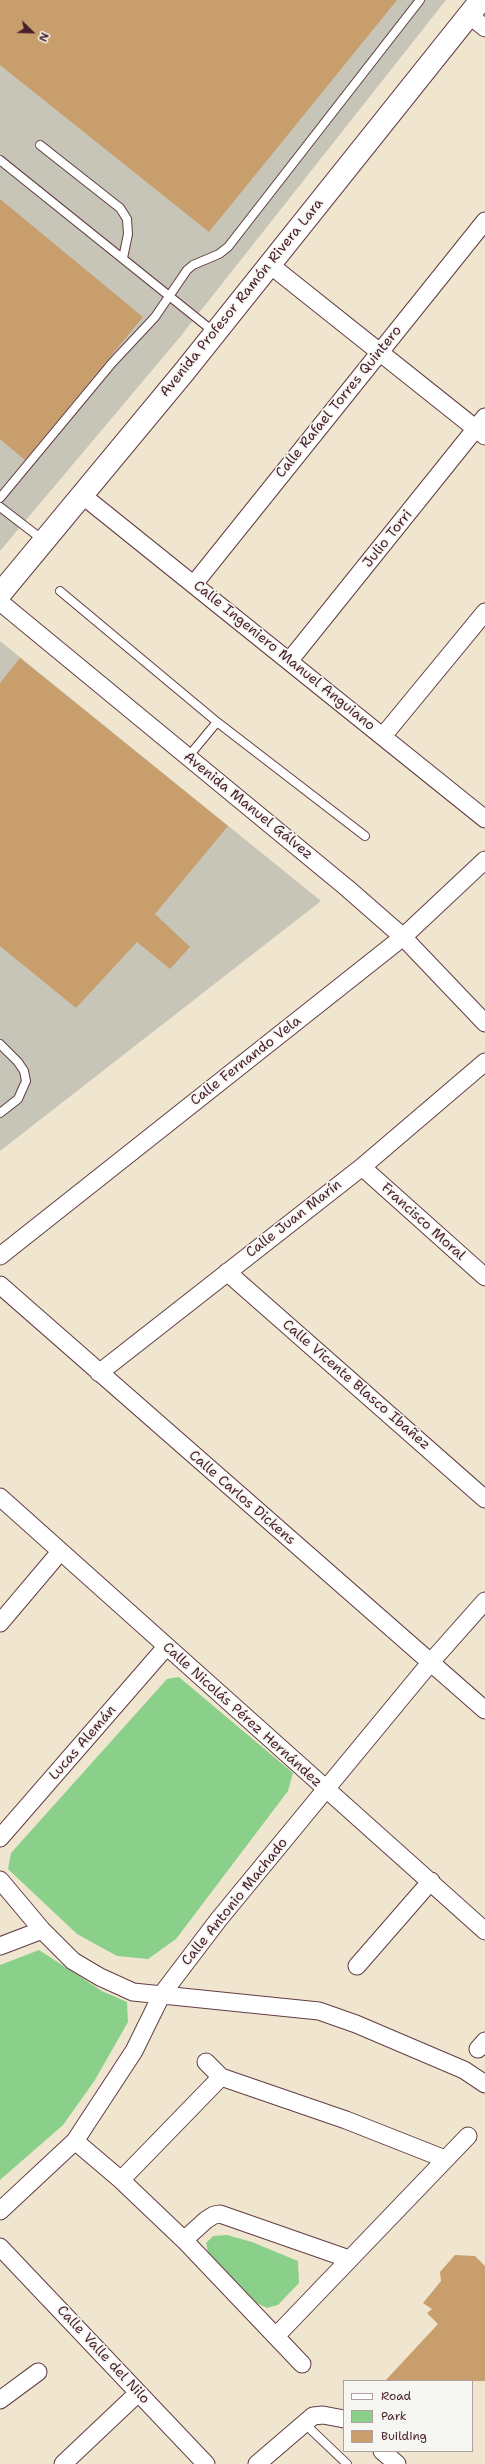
<!DOCTYPE html>
<html>
<head>
<meta charset="utf-8">
<style>
  body { margin:0 }
  #map { position:relative; width:485px; height:2464px; overflow:hidden; background:#f0e6cf; font-family:"Shantell Sans",sans-serif }
  canvas { display:block }
  .legend { position:absolute; left:343px; top:2380px; width:130px; height:72px; box-sizing:border-box; background:#f6f6f2; border:1px solid #b1a0a2; margin:0; padding:5px 7px; list-style:none; font-size:12px; color:#4a1f2b }
  .legend li { display:flex; align-items:center; gap:8px; height:20px }
  .legend b { width:20px; border:1px solid #b1a0a2 }
  .north { position:absolute; left:12px; top:12px; width:40px; height:40px; -webkit-text-stroke:3px #f6f6f2; paint-order:stroke; rotate:113deg; font-size:11px; font-weight:700; line-height:16px; text-align:center; color:#4a1f2b }
  .north::after { content:''; display:block; margin:auto; width:14px; height:18px; background:#4a1f2b; clip-path:polygon(50% 0,100% 100%,50% 72%,0 100%) }
</style>
</head>
<body>
<div id="map">
<canvas width="485" height="2464"></canvas>
<ul class="legend">
<li><b style="height:5px;background:#fff"></b>Road</li>
<li><b style="height:11px;background:#8ad08a"></b>Park</li>
<li><b style="height:11px;background:#c89f6c"></b>Building</li>
</ul>
<div class="north">N</div>
</div>
<script>
const ctx = document.querySelector('canvas').getContext('2d');
ctx.lineJoin = 'round';
function fill(path, color) {
  ctx.fillStyle = color;
  ctx.fill(path, 'evenodd');
}
function poly(rows) {
  const path = new Path2D();
  for (const r of rows) {
    path.moveTo(r[0], r[1]);
    for (let i = 2; i < r.length; i += 2) path.lineTo(r[i], r[i + 1]);
  }
  return path;
}
function strokePath(path, color, width, dash) {
  ctx.strokeStyle = color;
  ctx.lineWidth = width;
  ctx.lineCap = dash ? 'butt' : 'round';
  ctx.setLineDash(dash || []);
  ctx.stroke(path);
}
function drawText(font, color, halo, rows, align = 'center') {
  ctx.font = font + ' "Shantell Sans",sans-serif';
  ctx.lineWidth = 3.5;
  ctx.setLineDash([]);
  ctx.textBaseline = 'middle';
  ctx.strokeStyle = halo;
  ctx.fillStyle = color;
  for (const [text, x, y, turn = 0] of rows) {
    ctx.save();
    ctx.translate(x, y);
    ctx.rotate((+turn || 0) * Math.PI / 180);
    ctx.textAlign = isNaN(turn) ? turn : align;
    if (halo) ctx.strokeText(text, 0, 0);
    ctx.fillText(text, 0, 0);
    ctx.restore();
  }
}
fill(poly([
  [0,0,446,0,180,337,0,551],
  [0,641,321,901,0,1151]
]), '#c7c4b8');
fill(poly([
  [179,1677,293,1773,288,1791,176,1939,148,1959,117,1956,77,1934,8,1869,11,1853,167,1679],
  [39,1950,102,1991,127,2002,128,2022,95,2080,63,2125,0,2180,0,1965],
  [227,2235,252,2242,298,2261,299,2283,278,2305,267,2308,257,2303,208,2252,206,2243,213,2236]
]), '#8ad08a');
fill(poly([
  [0,0,397,0,209,232,0,65],
  [0,199,143,317,25,460,0,439],
  [20,658,228,826,155,914,190,947,170,969,137,942,76,1008,0,946,0,683],
  [455,2255,475,2256,485,2266,485,2381,385,2381,438,2324,427,2313,432,2309,423,2303,441,2281,440,2272]
]), '#c89f6c');
const lane = poly([
  [40,145,120,208,127,219,128,234,123,258],
  [0,160,214,332],
  [0,498,112,363,155,317,187,270,193,265,219,254,228,247,420,0],
  [0,507,43,540],
  [60,591,217,722,365,836],
  [188,757,217,722],
  [0,1044,18,1062,24,1071,26,1081,18,1099,0,1113],
  [304,2423,347,2464]
]);
const street = poly([
  [469,15,485,28],
  [269,264,485,436],
  [82,495,485,819],
  [194,584,485,221],
  [0,602,347,888,403,937,485,1023],
  [290,660,485,417],
  [383,736,485,612],
  [362,1167,485,1277],
  [0,1256,403,937,485,860],
  [227,1272,485,1499],
  [0,1285,485,1710],
  [99,1373,362,1167,485,1062],
  [0,1497,485,1931],
  [0,1623,60,1552],
  [0,1838,166,1647],
  [0,1880,42,1930,73,1961,100,1977,133,1992,319,2011,356,2024,464,2070,485,2084],
  [0,1946,42,1930],
  [357,1966,431,1881],
  [478,2049,485,2041],
  [206,2062,221,2077],
  [75,2141,121,2180,184,2240,302,2364],
  [121,2180,221,2077,346,2120,445,2159],
  [0,2211,75,2141,134,2051,162,1994,219,1919,326,1789,430,1663,485,1601],
  [184,2240,206,2220,214,2215,220,2214,349,2259],
  [0,2247,206,2464],
  [276,2336,468,2136],
  [0,2400,38,2372],
  [382,2451,397,2464],
  [63,2464,138,2393],
  [257,2464,313,2416,323,2415,344,2419]
]);
const secondary = poly([
  [0,594,184,372,481,0]
]);
strokePath(lane, '#633d44', 10);
strokePath(street, '#633d44', 19);
strokePath(secondary, '#633d44', 24);
strokePath(lane, '#fff', 8);
strokePath(street, '#fff', 17);
strokePath(secondary, '#fff', 22);
drawText('14px', '#4a1f2b', '#f6f6f2', [
  ["Avenida Profesor Ramón Rivera Lara",242,298,-51],
  ["Calle Rafael Torres Quintero",339,402,-51],
  ["Julio Torri",388,539,-51],
  ["Calle Ingeniero Manuel Anguiano",284,656,39],
  ["Avenida Manuel Gálvez",248,806,39],
  ["Calle Fernando Vela",246,1061,-38],
  ["Calle Juan Marín",294,1219,-38],
  ["Francisco Moral",423,1222,42],
  ["Calle Vicente Blasco Ibañez",356,1385,41],
  ["Calle Carlos Dickens",242,1498,41],
  ["Calle Nicolás Pérez Hernández",242,1715,42],
  ["Lucas Alemán",83,1743,-49],
  ["Calle Antonio Machado",235,1902,-51],
  ["Calle Valle del Nilo",103,2355,47]
]);
</script>
</body>
</html>
